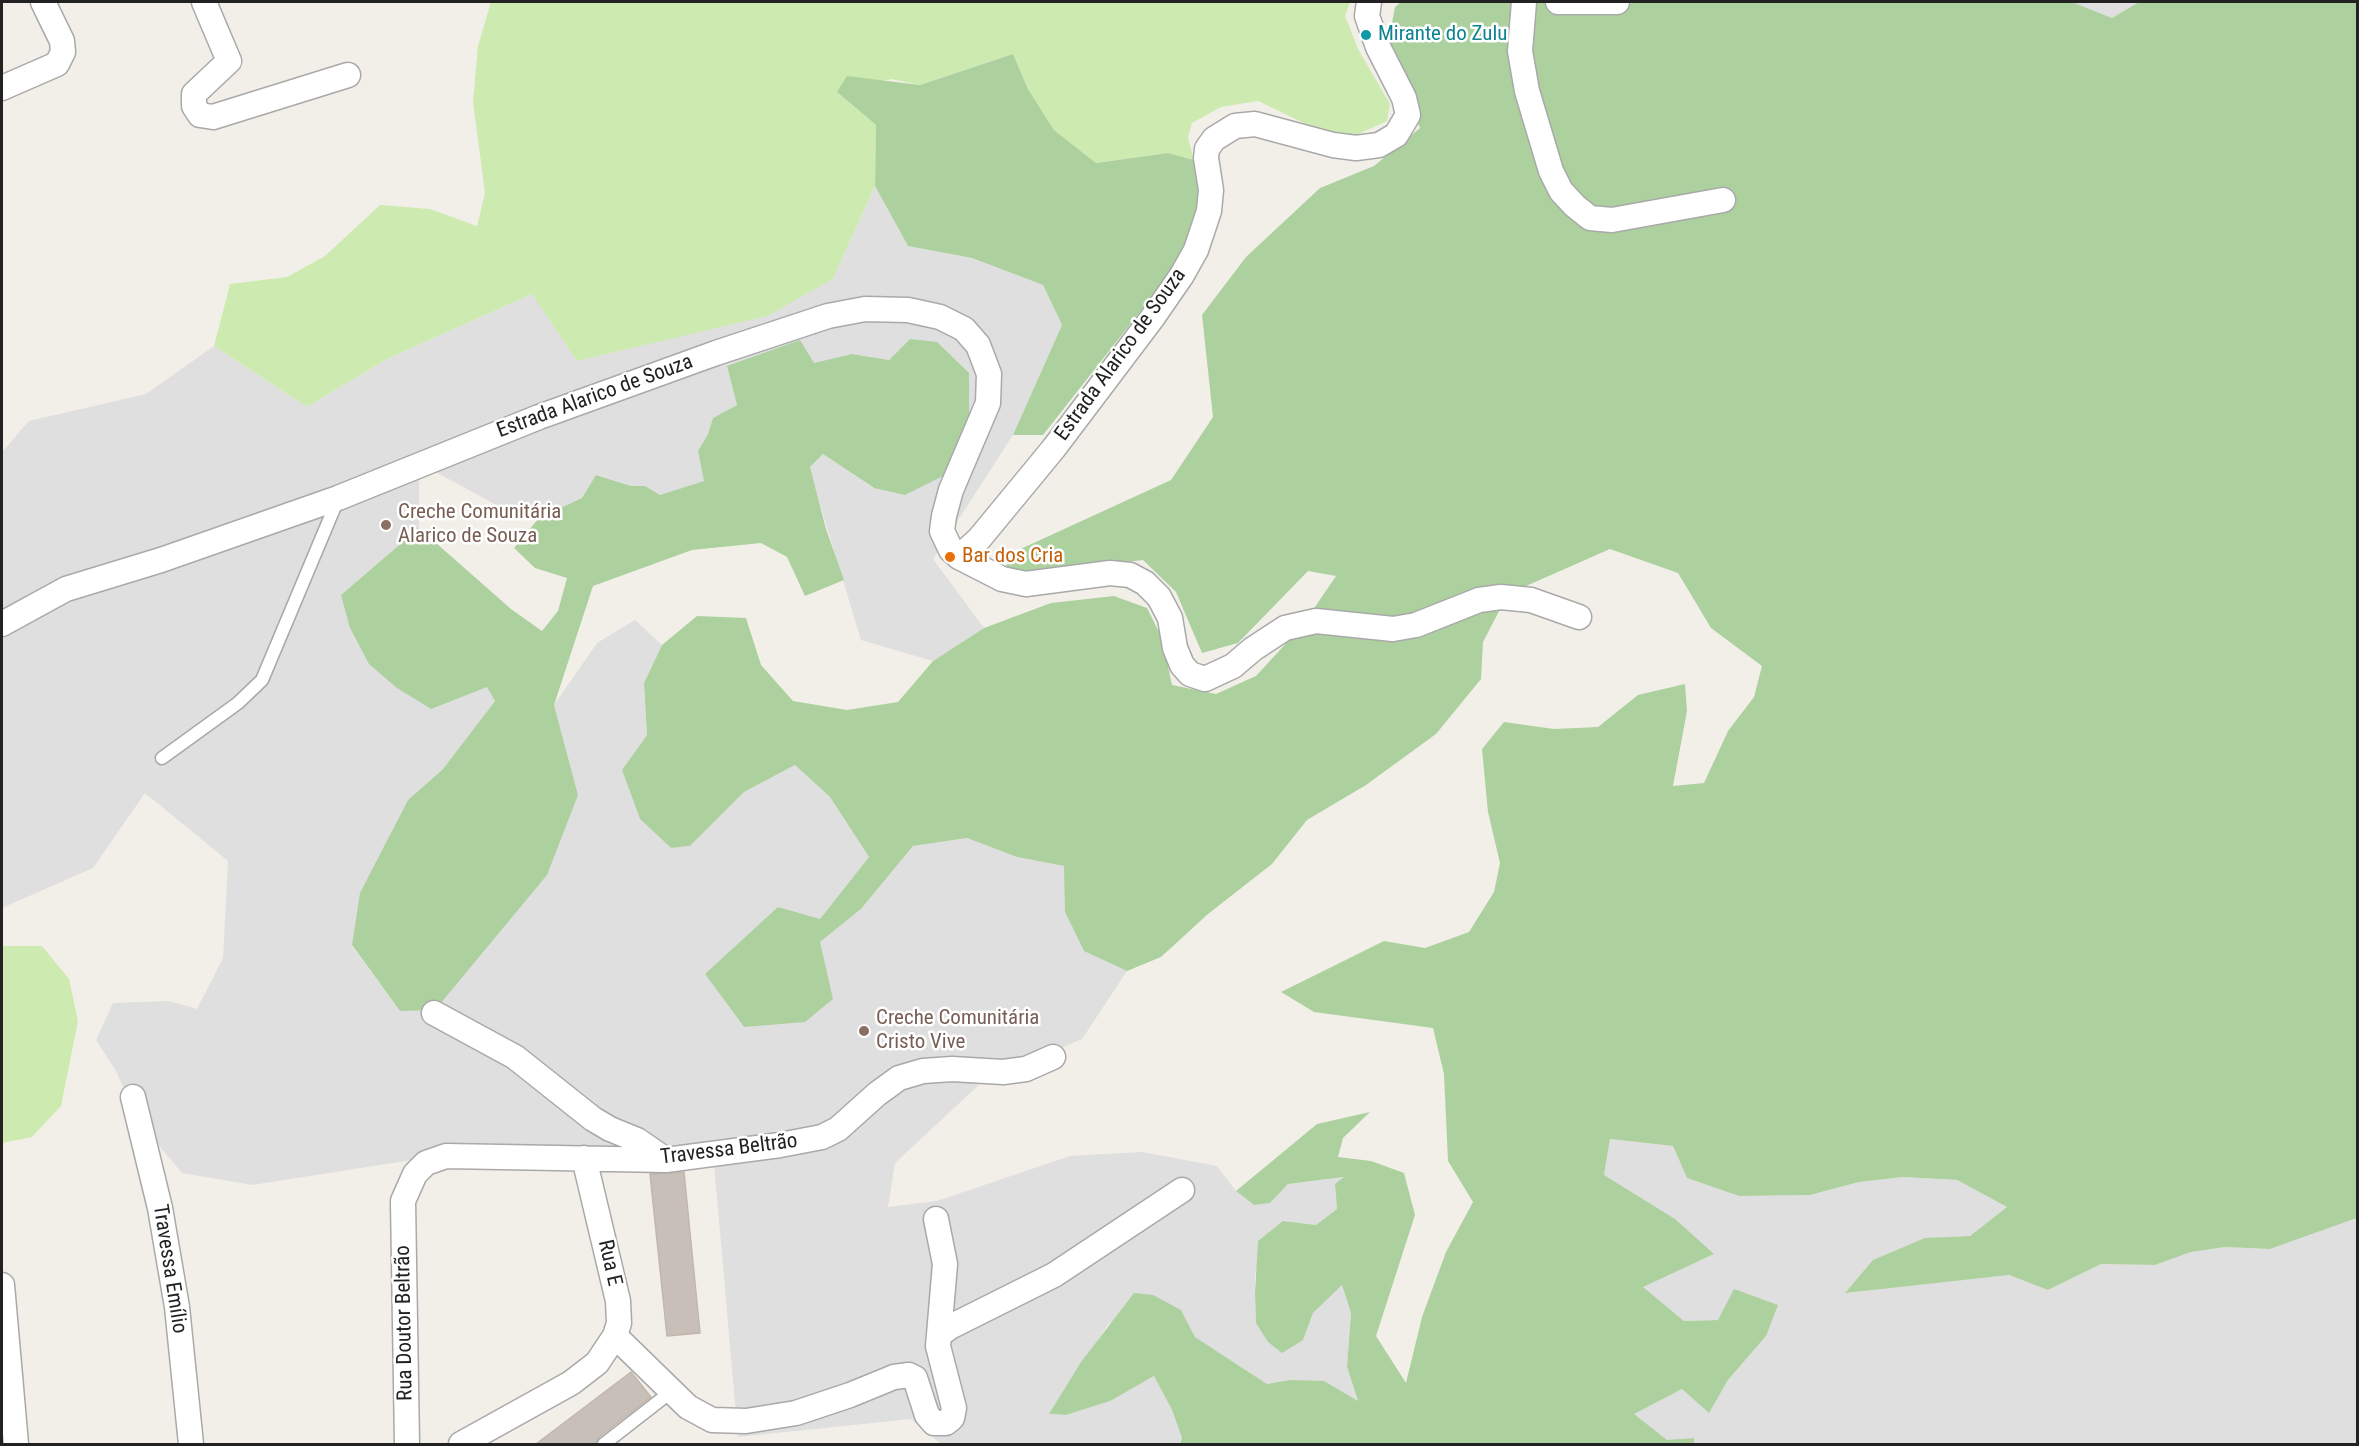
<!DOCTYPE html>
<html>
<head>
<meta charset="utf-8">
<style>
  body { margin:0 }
  #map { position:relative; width:2359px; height:1446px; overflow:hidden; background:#f2efe9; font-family:"Roboto Condensed",sans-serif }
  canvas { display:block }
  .frame { position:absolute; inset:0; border:3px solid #222; pointer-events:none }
</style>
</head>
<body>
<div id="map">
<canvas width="2359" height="1446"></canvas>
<div class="frame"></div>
</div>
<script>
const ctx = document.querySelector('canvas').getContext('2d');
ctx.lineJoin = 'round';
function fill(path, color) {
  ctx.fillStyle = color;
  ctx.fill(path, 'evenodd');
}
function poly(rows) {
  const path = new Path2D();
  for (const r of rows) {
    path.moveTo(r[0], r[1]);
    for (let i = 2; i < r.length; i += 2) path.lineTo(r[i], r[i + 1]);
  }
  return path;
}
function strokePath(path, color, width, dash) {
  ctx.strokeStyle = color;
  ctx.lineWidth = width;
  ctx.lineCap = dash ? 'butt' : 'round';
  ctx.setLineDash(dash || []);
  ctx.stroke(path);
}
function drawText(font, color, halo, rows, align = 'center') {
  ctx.font = font + ' "Roboto Condensed",sans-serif';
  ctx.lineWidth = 5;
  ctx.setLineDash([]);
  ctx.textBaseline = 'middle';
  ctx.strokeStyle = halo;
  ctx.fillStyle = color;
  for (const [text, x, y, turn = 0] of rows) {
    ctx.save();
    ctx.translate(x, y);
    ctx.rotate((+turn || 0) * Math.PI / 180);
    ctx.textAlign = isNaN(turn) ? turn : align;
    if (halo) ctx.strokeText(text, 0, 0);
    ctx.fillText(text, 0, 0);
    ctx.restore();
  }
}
fill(poly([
  [2072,2,2139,2,2112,18],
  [875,186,908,246,972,258,1043,285,1062,325,1013,435,933,559,984,628,933,661,861,640,809,468,823,454,873,488,910,339,889,360,852,354,814,364,727,366,737,405,713,418,708,434,698,451,705,481,660,495,645,486,631,486,597,475,582,498,539,518,513,514,419,463,419,528,341,595,488,687,495,701,443,769,408,800,388,839,352,946,400,1011,578,795,554,705,597,643,635,620,662,645,644,683,647,735,622,770,640,819,671,848,690,846,744,792,795,765,830,797,869,857,820,919,705,974,744,1027,820,942,861,909,913,846,967,838,1017,857,1065,866,1065,912,1084,950,1127,971,1082,1039,982,1082,895,1163,888,1207,937,1201,1070,1156,1142,1152,1217,1166,1236,1191,1254,1205,1270,1203,1288,1184,1346,1177,1335,1184,1337,1209,1316,1225,1283,1221,1255,1273,1255,1293,1256,1323,1303,1340,1313,1313,1342,1284,1351,1313,1347,1367,1358,1402,1290,1380,1267,1384,1195,1337,1181,1310,1109,1323,1049,1414,1066,1415,1109,1401,1154,1376,1172,1410,1182,1438,1180,1444,941,1444,911,1419,738,1437,713,1152,576,1161,412,1160,252,1185,182,1173,139,1122,116,1071,96,1040,113,1003,169,1001,197,1009,223,958,228,861,145,793,93,868,2,908,2,452,29,421,146,394,214,346,307,407,387,359,532,294,833,279],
  [1610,1139,1673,1146,1687,1178,1739,1196,1810,1195,1859,1182,1903,1177,1957,1180,2007,1207,1970,1236,1925,1239,1874,1260,1846,1292,2009,1275,2048,1290,2101,1264,2155,1265,2191,1252,2225,1247,2270,1249,2357,1218,2357,1444,1694,1444,1693,1438,1667,1441,1633,1414,1682,1389,1709,1412,1728,1380,1766,1336,1718,1320,1684,1321,1642,1287,1714,1254,1604,1175]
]), '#e0dfdf');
fill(poly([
  [491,2,1350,2,1345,16,1358,49,1390,104,1387,121,1354,136,1327,134,1258,101,1221,107,1192,123,1188,138,1194,160,1168,153,1096,163,1054,130,1028,89,1013,54,920,85,891,79,837,92,876,125,875,186,833,279,767,316,577,361,532,294,387,359,307,407,214,346,230,284,287,277,325,256,380,205,430,209,477,226,485,193,473,102,478,46],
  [2,946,42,946,69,979,78,1021,61,1106,32,1137,2,1143]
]), '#cdebb0');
fill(poly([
  [1401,2,1526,2,1597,6,1645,2,2072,2,2112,18,2139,2,2357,2,2357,1218,2270,1249,2225,1247,2191,1252,2155,1265,2101,1264,2048,1290,2009,1275,1845,1293,1873,1260,1925,1238,1970,1236,2007,1207,1957,1180,1903,1177,1859,1182,1810,1195,1739,1196,1687,1178,1673,1146,1610,1139,1604,1175,1675,1219,1714,1254,1643,1287,1684,1321,1718,1320,1734,1289,1778,1305,1766,1336,1728,1380,1709,1413,1682,1389,1634,1414,1667,1440,1694,1438,1694,1444,1180,1444,1182,1438,1172,1410,1154,1376,1110,1401,1066,1415,1049,1414,1081,1362,1134,1293,1153,1295,1181,1310,1195,1337,1267,1384,1290,1380,1324,1381,1358,1401,1347,1367,1351,1313,1342,1285,1313,1313,1303,1340,1282,1353,1268,1342,1256,1323,1255,1293,1258,1241,1283,1221,1316,1225,1337,1209,1335,1184,1344,1177,1288,1184,1270,1203,1254,1205,1236,1191,1317,1124,1370,1112,1343,1138,1338,1157,1371,1161,1404,1173,1415,1215,1376,1336,1406,1383,1422,1317,1446,1252,1473,1202,1448,1161,1444,1074,1433,1028,1314,1012,1281,992,1384,941,1425,948,1469,932,1494,892,1500,863,1488,812,1482,749,1504,722,1554,729,1598,727,1638,695,1685,684,1687,711,1673,786,1704,783,1728,731,1754,697,1762,666,1711,628,1678,573,1610,549,1508,594,1483,642,1481,679,1436,734,1366,785,1307,820,1272,864,1208,914,1161,957,1127,971,1084,951,1065,912,1064,866,1017,857,967,838,913,846,861,909,820,942,833,999,805,1022,744,1027,705,974,778,907,820,919,869,857,830,797,795,765,744,792,690,846,671,848,640,819,622,770,647,735,644,683,662,645,697,616,746,618,761,665,793,701,847,710,898,702,933,661,984,628,1051,603,1114,596,1147,608,1162,638,1172,685,1216,694,1256,676,1302,626,1336,576,1308,571,1238,643,1202,653,1176,592,1143,560,1029,574,1006,566,1014,552,1171,480,1213,417,1202,315,1246,257,1320,188,1374,166,1420,128,1399,76,1389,39,1395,7],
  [1013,54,1028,89,1054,130,1096,163,1168,153,1194,160,1201,207,1187,252,1043,435,1013,435,1062,325,1043,285,972,258,908,246,875,186,876,125,837,92,847,76,920,85],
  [910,339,937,342,969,373,969,424,947,474,905,495,874,488,823,454,810,467,826,529,844,580,805,596,787,557,761,543,692,550,593,586,554,705,578,795,547,875,435,1010,400,1011,352,945,360,893,408,800,443,769,495,701,487,687,431,709,397,688,369,664,350,628,341,595,419,528,511,609,542,631,558,611,567,578,535,568,514,548,539,518,582,498,596,475,631,486,645,486,660,495,704,481,698,451,708,434,713,418,737,405,727,366,800,340,814,363,852,354,889,360]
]), '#add19e');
const building = poly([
  [684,1172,700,1333,667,1336,650,1174,684,1172],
  [631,1372,651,1397,599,1437,596,1444,536,1444,631,1372]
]);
fill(building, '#c7bfb8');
strokePath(building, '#c4b6ab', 1.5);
const service = poly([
  [162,758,238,703,262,680,338,499],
  [604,1444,672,1391]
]);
const minor = poly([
  [204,2,229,61,194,94,194,106,200,115,213,117,348,75],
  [1524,2,1520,51,1527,91,1551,171,1561,191,1575,206,1590,218,1612,220,1723,200],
  [1558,2,1617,2],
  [2,88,57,64,63,52,62,41,43,2],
  [959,557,1002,579,1026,584,1110,573,1130,575,1145,583,1159,597,1170,618,1175,648,1182,665,1190,674,1205,679,1233,666,1253,649,1285,628,1316,621,1393,629,1416,625,1479,600,1501,597,1531,600,1579,617],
  [2,624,66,589,161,560,338,498,539,417,716,353,828,316,865,309,908,310,940,317,964,329,978,345,989,374,988,403,951,490,944,516,942,531,951,550,959,557,979,539,1054,448,1153,317,1182,275,1196,250,1209,211,1211,190,1206,158,1207,149,1214,139,1235,126,1255,124,1333,145,1356,148,1379,145,1396,135,1408,115,1404,98,1378,47,1367,16,1369,2],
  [434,1013,515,1057,593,1119,610,1129,637,1140,666,1160],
  [133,1097,160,1208,177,1307,191,1444],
  [936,1219,945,1264,939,1335],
  [2,1285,16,1444],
  [615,1336,688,1407,712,1420,746,1421,796,1413,850,1395,894,1377,909,1375,915,1378,927,1415,934,1423,946,1423,952,1418,954,1408,938,1346,939,1335,950,1327,1054,1275,1182,1190],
  [407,1444,403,1201,415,1174,426,1163,446,1156,666,1160,780,1145,822,1137,838,1129,877,1094,899,1078,923,1071,952,1069,1003,1072,1026,1069,1053,1057],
  [461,1444,571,1383,597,1363,615,1336,619,1323,618,1301,584,1158]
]);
strokePath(service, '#a9a9a9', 15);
strokePath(minor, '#a9a9a9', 27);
strokePath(service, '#fff', 12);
strokePath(minor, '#fff', 24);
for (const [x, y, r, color] of [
  [1366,35,6,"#0f9aa8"],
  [386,525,6,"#8d6e63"],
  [950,557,6,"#e8710a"],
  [864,1031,6,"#8d6e63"]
]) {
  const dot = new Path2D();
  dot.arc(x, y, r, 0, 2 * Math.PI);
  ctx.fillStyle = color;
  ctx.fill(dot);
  strokePath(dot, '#fff', 2);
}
drawText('21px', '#0d838f', '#fff', [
  ["Mirante do Zulu",1378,35]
], 'left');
drawText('21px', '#222', '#fff', [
  ["Estrada Alarico de Souza",1121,355,-54],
  ["Estrada Alarico de Souza",595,397,-20],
  ["Travessa Beltrão",729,1150,-7],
  ["Rua E",609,1263,77],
  ["Travessa Emílio",169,1269,81],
  ["Rua Doutor Beltrão",405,1323,-91]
]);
drawText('21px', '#785e54', '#fff', [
  ["Creche Comunitária",398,513],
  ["Alarico de Souza",398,537],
  ["Creche Comunitária",876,1019],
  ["Cristo Vive",876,1043]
], 'left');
drawText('21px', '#c56008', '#fff', [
  ["Bar dos Cria",962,557]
], 'left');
</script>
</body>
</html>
